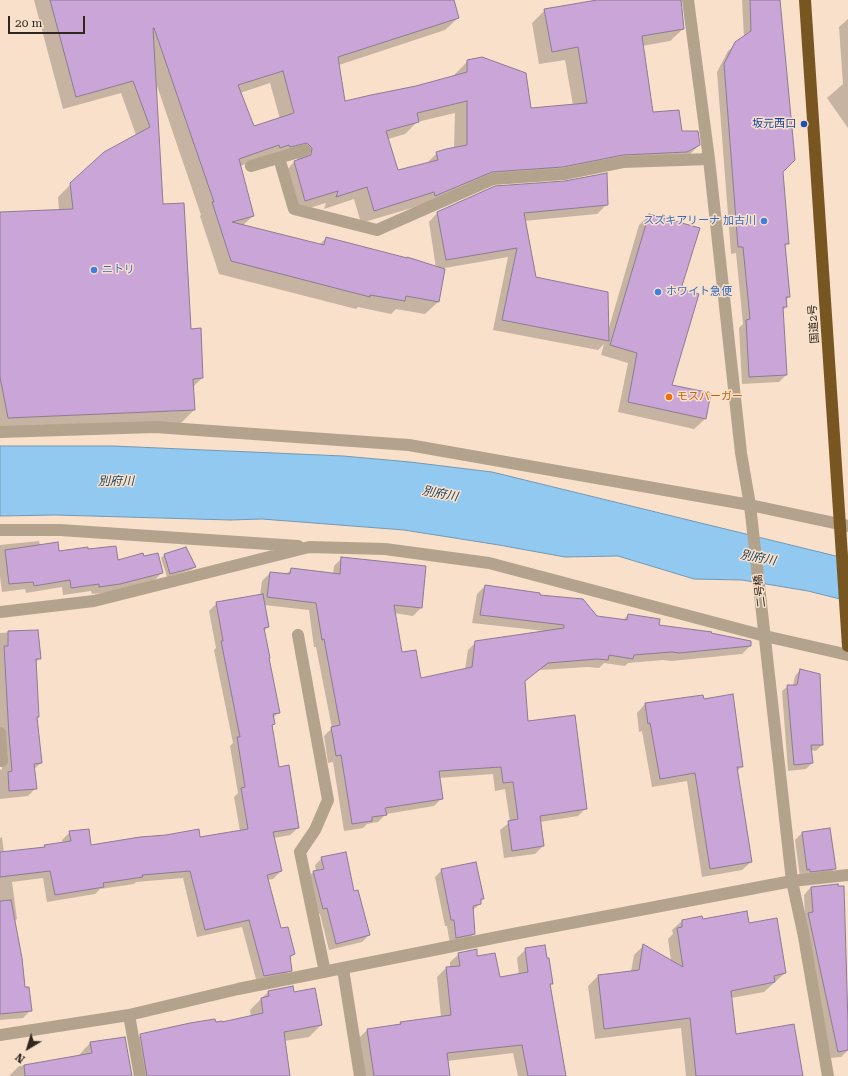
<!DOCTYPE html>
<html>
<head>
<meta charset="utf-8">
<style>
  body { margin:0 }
  #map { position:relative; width:848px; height:1076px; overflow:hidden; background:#f9e0cb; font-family:"Roboto Serif",serif }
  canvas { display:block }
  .north { position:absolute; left:8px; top:1028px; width:40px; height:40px; -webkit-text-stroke:3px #f9e0cb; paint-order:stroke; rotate:218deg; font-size:11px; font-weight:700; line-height:16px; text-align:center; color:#2f261e }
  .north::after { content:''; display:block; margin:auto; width:14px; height:18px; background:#2f261e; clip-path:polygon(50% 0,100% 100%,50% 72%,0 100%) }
  .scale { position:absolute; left:8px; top:16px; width:77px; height:18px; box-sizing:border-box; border:2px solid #2f261e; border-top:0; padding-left:5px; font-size:12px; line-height:14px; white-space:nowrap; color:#2f261e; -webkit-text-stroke:3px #f9e0cb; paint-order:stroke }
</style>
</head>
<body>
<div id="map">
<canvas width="848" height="1076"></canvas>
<div class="north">N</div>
<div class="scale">20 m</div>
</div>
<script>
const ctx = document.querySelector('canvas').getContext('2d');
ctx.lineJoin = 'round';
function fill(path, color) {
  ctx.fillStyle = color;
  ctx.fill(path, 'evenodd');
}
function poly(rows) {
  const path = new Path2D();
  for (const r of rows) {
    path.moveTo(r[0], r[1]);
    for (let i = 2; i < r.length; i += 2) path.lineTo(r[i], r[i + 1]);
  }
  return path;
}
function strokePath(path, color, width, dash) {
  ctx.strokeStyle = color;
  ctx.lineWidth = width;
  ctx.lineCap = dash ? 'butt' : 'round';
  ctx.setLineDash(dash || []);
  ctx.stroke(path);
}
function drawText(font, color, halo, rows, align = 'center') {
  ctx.font = font + ' "Roboto Serif","Noto Sans JP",serif';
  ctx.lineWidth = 3;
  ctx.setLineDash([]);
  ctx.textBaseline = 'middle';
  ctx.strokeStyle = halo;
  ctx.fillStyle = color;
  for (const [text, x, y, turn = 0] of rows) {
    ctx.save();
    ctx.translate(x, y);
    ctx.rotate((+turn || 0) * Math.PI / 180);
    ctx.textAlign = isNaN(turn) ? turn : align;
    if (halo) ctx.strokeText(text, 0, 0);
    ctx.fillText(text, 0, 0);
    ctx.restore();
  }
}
const water = poly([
  [0,446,113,446,343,456,410,462,492,472,848,559,848,601,808,591,742,580,694,579,618,556,565,557,499,545,404,530,262,519,230,520,56,515,0,516,0,446]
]);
fill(water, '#91c9f1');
strokePath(water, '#7498b2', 1);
fill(poly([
  [34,0,453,0,458,18,445,30,339,65,344,102,416,87,455,76,455,74,468,61,530,109,573,105,565,60,539,64,532,23,545,10,603,0,679,0,683,29,670,41,642,46,652,113,699,145,686,158,479,184,422,205,361,223,354,199,324,209,326,203,293,213,282,175,294,162,299,160,294,155,266,157,240,166,253,216,242,226,319,245,326,238,436,268,429,222,438,212,607,204,597,214,524,221,535,278,608,331,639,225,650,215,680,289,671,386,705,419,694,429,618,412,628,363,601,355,604,344,598,350,493,330,508,257,439,269,438,302,425,314,396,309,391,314,358,307,356,309,219,274,200,216,201,215,155,80,162,205,190,330,202,378,193,387,194,410,181,423,0,431,0,213,59,210,58,197,71,184,136,135,121,93,63,109],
  [270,83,280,119,253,127,240,93],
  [455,113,454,148,437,153,426,164,397,171,388,139,405,134,417,122],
  [742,0,776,0,782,171,788,243,784,247,789,297,786,300,786,307,783,310,786,375,779,382,742,384,739,328,743,324,736,253,731,254,717,72,728,51,744,37],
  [848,19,848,128,827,98,843,84,839,27],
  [39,541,40,546,59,552,88,550,117,562,144,557,162,572,155,580,111,592,92,594,91,591,63,595,62,587,26,593,25,589,2,592,0,577,0,545],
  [164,555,195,567,191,570,167,577,161,558],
  [342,558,421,608,413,616,394,613,401,653,420,680,465,669,468,650,476,642,545,631,472,623,477,594,485,586,539,596,596,617,623,620,628,615,658,626,710,634,750,646,742,654,671,661,663,660,628,663,625,666,604,663,599,668,588,667,539,670,524,682,527,722,586,808,578,816,540,822,543,846,535,854,504,858,500,830,510,822,505,789,495,791,493,774,439,778,442,798,434,806,386,814,378,822,367,824,363,828,344,831,333,762,328,763,324,736,332,728,316,647,314,647,309,610,264,605,268,627,264,631,279,712,273,718,274,724,271,727,278,768,298,828,290,835,274,838,281,871,273,879,267,880,280,929,294,954,289,959,290,970,283,978,257,983,242,927,197,937,183,878,136,882,134,884,100,889,95,894,47,902,43,878,12,882,17,919,14,922,25,989,31,1010,23,1018,0,1020,0,838,2,837,4,853,42,849,45,846,63,843,62,840,70,832,90,846,199,838,240,831,234,797,238,793,230,746,233,743,214,650,216,648,209,611,217,603,260,596,262,581,270,573,286,574,292,569,333,574,334,566],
  [37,631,40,658,35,663,38,717,36,719,41,763,33,770,36,788,28,796,0,799,0,769,2,770,0,740,0,633],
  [800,670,822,745,816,751,811,750,812,763,806,769,788,771,782,691,788,686,793,686,795,676],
  [645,704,742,766,737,772,751,862,742,870,702,877,687,781,652,787,642,731,639,732,637,713],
  [802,833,835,868,827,876,800,877,795,840],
  [322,858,353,892,369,935,362,942,329,950,320,914,316,915,306,879,313,872,316,871,315,865],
  [442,870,483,898,480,901,480,904,472,911,474,934,467,940,450,944,447,926,445,926,435,877],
  [811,887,848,1050,841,1057,831,1058,801,921,805,917,804,895],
  [702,920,748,925,785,973,764,992,731,998,735,1035,802,1076,686,1076,681,1028,595,1039,588,986,598,976,631,972,634,955,643,946,671,961,668,939,673,934,672,930,682,921],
  [526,949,551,984,549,986,564,1076,518,1076,513,1053,447,1061,449,1076,364,1076,358,1039,367,1030,398,1025,401,1023,441,1017,437,977,446,968,450,968,450,962,459,954,476,957,500,978,519,975,517,958],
  [268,992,293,993,321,1025,309,1037,284,1041,290,1076,134,1076,129,1047,141,1035,215,1023,221,1023,251,1017,250,1010],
  [90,1043,131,1076,9,1076,19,1066,79,1057,79,1055]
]), '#0003');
const building = poly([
  [50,0,454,0,459,18,338,57,345,101,371,95,416,86,467,72,467,60,482,57,526,73,531,108,587,103,578,47,552,52,544,9,597,0,681,0,684,29,642,36,653,112,679,110,682,131,698,131,700,145,687,152,623,155,563,167,492,172,435,196,434,192,374,211,367,187,336,197,338,191,305,201,294,161,311,155,312,148,307,143,290,147,289,145,280,148,279,145,239,159,254,216,232,222,324,245,326,237,407,258,407,257,445,269,439,302,406,296,405,301,370,295,370,297,231,261,212,202,214,202,154,28,153,28,163,204,184,203,191,329,201,328,203,378,193,379,195,410,8,418,0,377,0,212,73,209,70,183,104,152,150,127,133,81,76,97,50,0],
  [283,71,294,113,254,126,238,85,283,71],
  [467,101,467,145,446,149,436,152,438,160,398,170,386,131,419,122,417,113,467,101],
  [750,0,780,0,795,160,783,172,789,244,785,244,790,297,786,297,787,307,783,307,787,375,749,377,746,320,750,319,743,247,738,247,724,64,735,42,751,31,750,0],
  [607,173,608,205,524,213,536,277,608,292,609,341,502,320,517,248,446,260,437,212,495,186,565,181,607,173],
  [649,214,700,228,681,289,699,294,672,385,711,393,706,419,628,402,637,353,610,345,649,214],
  [58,542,59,551,88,547,88,549,116,546,118,560,143,553,144,556,158,553,163,573,120,584,99,587,99,584,71,588,70,580,34,586,33,582,9,584,5,550,58,542],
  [186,547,196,567,170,574,164,554,186,547],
  [341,557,426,566,422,608,394,605,402,652,416,650,421,678,472,667,475,641,564,628,564,625,480,615,485,585,540,593,540,595,583,599,597,616,627,620,628,614,660,619,659,625,712,632,711,633,751,641,751,646,679,653,672,652,634,655,633,659,609,655,608,660,597,659,548,663,525,681,528,721,575,715,587,809,540,816,544,846,512,851,508,821,518,819,513,782,503,783,501,767,439,771,443,799,385,808,387,815,372,817,372,821,352,824,341,755,336,756,331,727,340,725,324,639,322,640,316,603,267,597,270,572,290,574,291,568,340,574,341,557],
  [263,594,269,627,264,628,270,658,269,658,280,713,273,714,275,724,272,725,279,767,289,765,299,828,273,832,282,871,267,875,281,928,288,927,295,954,290,956,292,971,264,976,249,920,205,930,190,871,142,875,143,877,103,883,104,887,55,895,50,871,0,877,0,852,45,847,44,845,71,841,69,831,89,829,91,845,140,837,166,835,199,829,200,837,248,829,241,788,245,787,237,737,240,737,221,641,223,641,216,602,263,594],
  [38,630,41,659,36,659,39,717,37,717,42,763,34,764,37,789,9,791,8,772,12,771,9,736,4,646,8,646,8,631,38,630],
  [800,669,820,674,823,745,811,745,813,763,794,765,787,685,797,685,800,669],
  [733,694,743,767,737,767,752,862,710,869,695,773,660,779,650,723,648,724,645,703,703,695,704,699,733,694],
  [830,828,836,869,810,872,810,869,807,870,802,832,830,828],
  [346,852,354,891,358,890,370,935,336,944,327,908,323,909,313,871,324,869,321,857,346,852],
  [476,862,484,899,481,899,481,904,473,906,475,934,456,938,454,920,451,920,441,869,476,862],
  [838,884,838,886,844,886,848,1024,848,1050,838,1052,808,913,813,912,811,887,838,884],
  [11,900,22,958,25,987,29,987,32,1011,0,1014,0,901,11,900],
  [747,911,749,923,777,918,786,973,774,976,775,982,731,991,736,1034,794,1024,803,1076,696,1076,690,1018,604,1029,598,975,639,970,643,944,683,967,677,928,682,927,682,920,702,916,703,919,747,911],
  [545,945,547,958,549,958,553,984,550,984,566,1076,528,1076,522,1045,447,1053,450,1076,374,1076,367,1029,401,1024,400,1022,451,1015,446,967,460,966,458,953,477,949,477,956,495,953,500,977,528,972,525,948,545,945],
  [293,986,294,992,315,988,322,1025,284,1032,290,1076,147,1076,140,1034,190,1023,215,1019,216,1022,222,1021,222,1022,263,1013,261,998,269,996,268,991,293,986],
  [125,1037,132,1076,25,1076,24,1065,92,1053,90,1042,125,1037]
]);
fill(building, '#c9a5d8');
strokePath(building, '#8c7b93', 1);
strokePath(poly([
  [279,158,294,209,377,230,493,179,564,174,623,162,709,159],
  [251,166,305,150],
  [0,432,155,427,409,445,750,505,848,526],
  [0,530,60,530,298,546],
  [0,612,94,601,309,547,385,549,489,563,765,636,848,655],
  [298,635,328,800,315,830,300,852,325,972],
  [0,733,2,761],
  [343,969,360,1076],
  [129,1015,140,1076],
  [0,1035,129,1015,238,989,508,935,792,881,750,505,741,453,709,159,688,0],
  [828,1076,804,937,792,881,848,875]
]), '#b3a38c', 12);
strokePath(poly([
  [805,0,848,646]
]), '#785622', 12);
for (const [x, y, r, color] of [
  [804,124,4,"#1a4fb4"],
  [764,221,4,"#3f7fe0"],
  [94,270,4,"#3f7fe0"],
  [658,292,4,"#3f7fe0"],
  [669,397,4,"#e8710a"]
]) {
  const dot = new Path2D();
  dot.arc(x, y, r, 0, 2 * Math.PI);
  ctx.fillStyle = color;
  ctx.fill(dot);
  strokePath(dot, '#f9e0cb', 1.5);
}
drawText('11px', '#164399', '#f9e0cb', [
  ["坂元西口",796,124]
], 'right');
drawText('11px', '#366cbe', '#f9e0cb', [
  ["スズキアリーナ 加古川",756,221,"right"],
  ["ニトリ",102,270],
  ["ホワイト急便",666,292]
], 'left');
drawText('11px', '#2f261e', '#f9e0cb', [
  ["国道2号",814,324,-94],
  ["二号橋",760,591,-97]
]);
drawText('11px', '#c56008', '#f9e0cb', [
  ["モスバーガー",677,397]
], 'left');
drawText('italic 12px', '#1a4561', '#f9e0cb', [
  ["別府川",116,481],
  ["別府川",440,494,11],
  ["別府川",758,558,11]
]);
</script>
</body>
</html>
